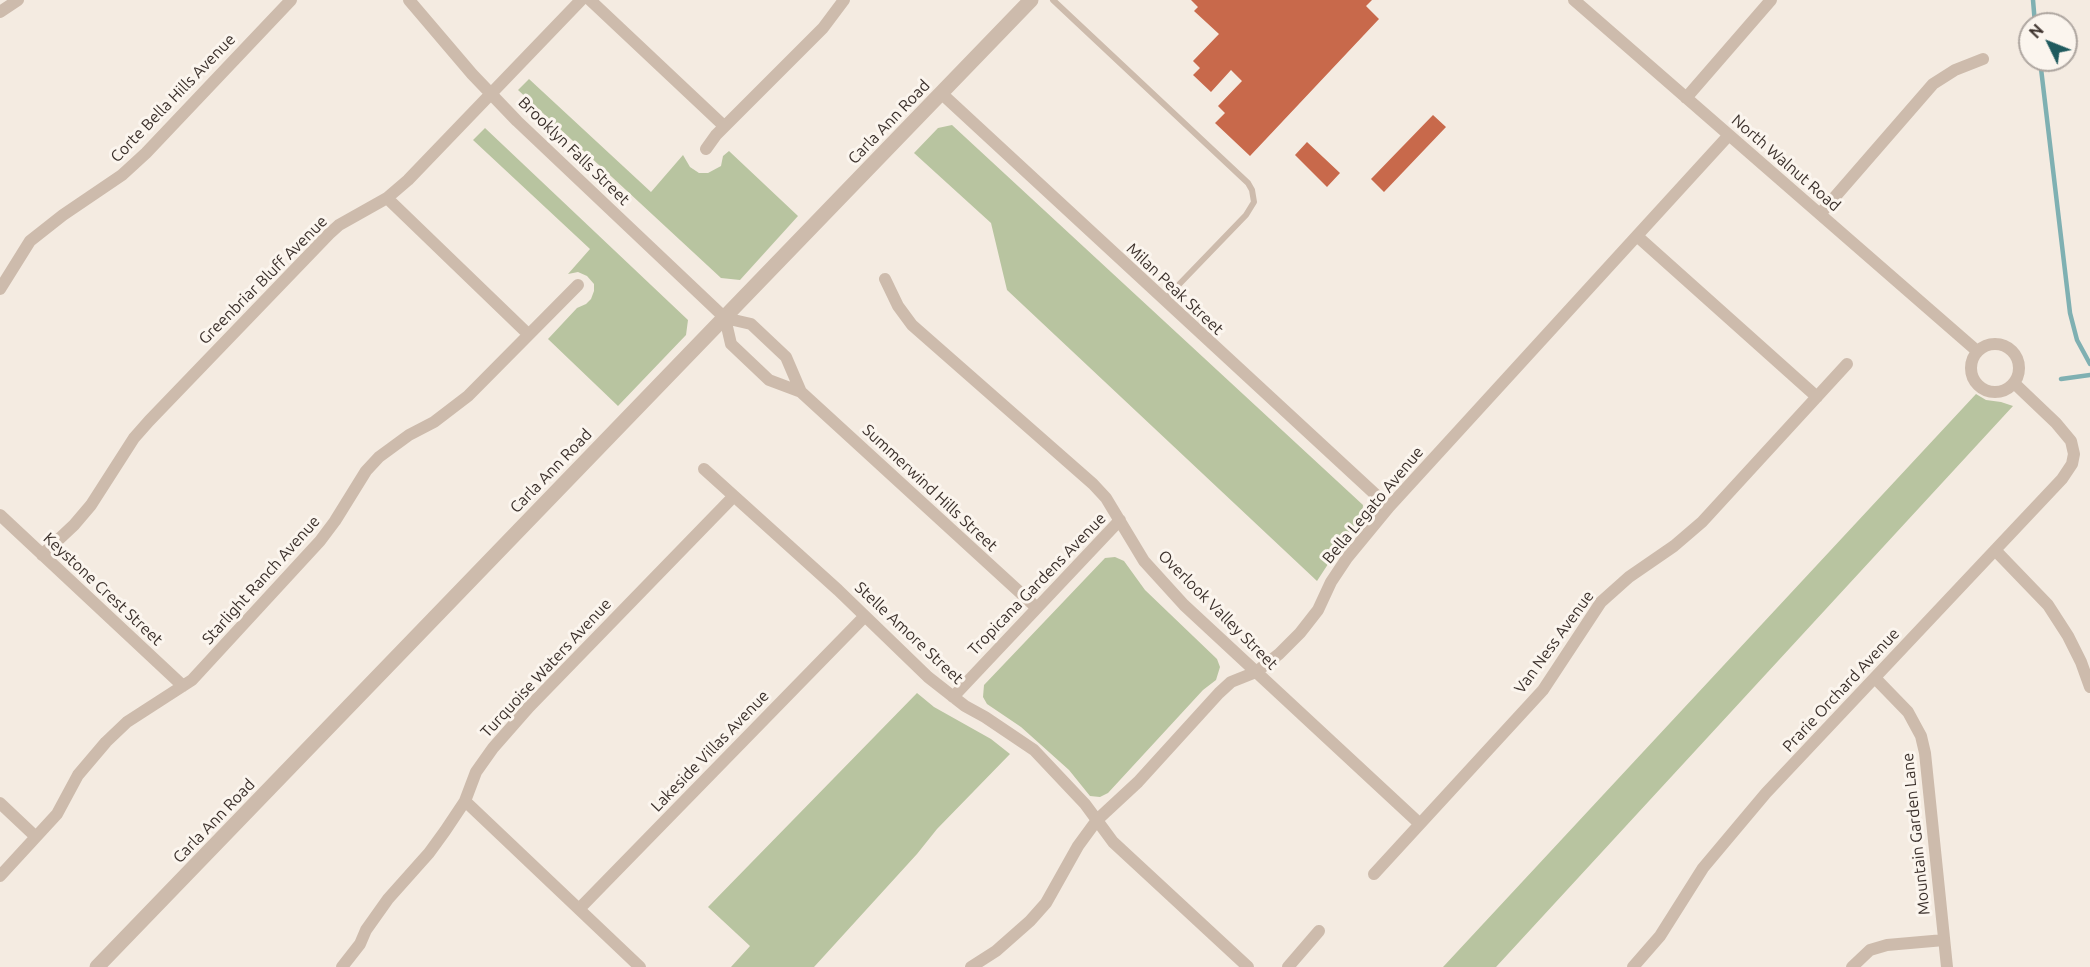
<!DOCTYPE html>
<html>
<head>
<meta charset="utf-8">
<style>
  body { margin:0 }
  #map { position:relative; width:2090px; height:967px; overflow:hidden; background:#f4ebe1; font-family:Ubuntu,sans-serif }
  canvas { display:block }
  .north { position:absolute; left:2018px; top:12px; width:60px; height:60px; box-sizing:border-box; background:#fbf5ee; border:2px solid #aea6a0; border-radius:50%; rotate:313deg; font-size:16px; font-weight:700; line-height:24px; text-align:center; color:#3b302b }
  .north::after { content:''; display:block; margin:auto; width:21px; height:27px; background:#1f5a5e; clip-path:polygon(50% 0,100% 100%,50% 72%,0 100%) }
</style>
</head>
<body>
<div id="map">
<canvas width="2090" height="967"></canvas>
<div class="north">N</div>
</div>
<script>
const ctx = document.querySelector('canvas').getContext('2d');
ctx.lineJoin = 'round';
function fill(path, color) {
  ctx.fillStyle = color;
  ctx.fill(path, 'evenodd');
}
function poly(rows) {
  const path = new Path2D();
  for (const r of rows) {
    if (r.length === 3) {
      path.moveTo(r[0] + r[2], r[1]);
      path.arc(r[0], r[1], r[2], 0, 2 * Math.PI);
      continue;
    }
    path.moveTo(r[0], r[1]);
    for (let i = 2; i < r.length; i += 2) path.lineTo(r[i], r[i + 1]);
  }
  return path;
}
function strokePath(path, color, width, dash) {
  ctx.strokeStyle = color;
  ctx.lineWidth = width;
  ctx.lineCap = dash ? 'butt' : 'round';
  ctx.setLineDash(dash || []);
  ctx.stroke(path);
}
function drawText(font, color, halo, rows, align = 'center') {
  ctx.font = font + ' Ubuntu,sans-serif';
  ctx.lineWidth = 6;
  ctx.setLineDash([]);
  ctx.textBaseline = 'middle';
  ctx.strokeStyle = halo;
  ctx.fillStyle = color;
  for (const [text, x, y, turn = 0] of rows) {
    ctx.save();
    ctx.translate(x, y);
    ctx.rotate((+turn || 0) * Math.PI / 180);
    ctx.textAlign = isNaN(turn) ? turn : align;
    if (halo) ctx.strokeText(text, 0, 0);
    ctx.fillText(text, 0, 0);
    ctx.restore();
  }
}
fill(poly([
  [529,79,651,192,683,155,690,167,699,173,708,173,721,166,723,156,729,151,798,216,740,280,721,278,518,90],
  [952,125,1363,505,1362,517,1347,535,1317,581,1007,290,991,223,914,153,938,128],
  [485,128,688,320,686,335,618,406,548,339,577,308,586,304,591,299,594,291,594,284,587,276,578,272,568,274,590,249,473,140],
  [1976,394,1986,400,2001,402,2013,406,1496,967,1443,967],
  [1115,557,1124,561,1145,590,1217,659,1220,667,1216,680,1203,690,1108,793,1100,797,1090,796,1069,770,1021,727,987,704,983,697,984,685,1105,558],
  [917,693,934,707,991,739,1010,754,937,829,917,854,814,967,731,967,750,946,708,907]
]), '#b8c4a0');
strokePath(poly([
  [2033,0,2035,24],
  [2040,60,2070,313,2077,340,2090,364],
  [2061,379,2090,375]
]), '#7fb0b2', 4.5);
fill(poly([
  [1191,0,1372,0,1366,6,1379,19,1250,156,1215,123,1225,113,1218,106,1242,81,1231,70,1211,92,1193,75,1200,68,1193,61,1219,34,1194,11,1198,7],
  [1433,115,1446,127,1384,192,1371,179],
  [1307,142,1340,173,1327,187,1295,155]
]), '#c8694b');
strokePath(poly([
  [1053,0,1248,183,1252,190,1254,202,1246,215,1164,300]
]), '#cdbbac', 6);
strokePath(poly([
  [409,0,472,74,517,121,725,318],
  [590,0,724,126],
  [1574,0,1977,351],
  [0,12,18,0],
  [941,93,1389,507],
  [1686,98,1771,0],
  [706,149,716,135,823,28,844,0],
  [387,198,528,334],
  [1820,214,1933,84,1955,70,1983,59],
  [1637,236,1817,397],
  [885,279,898,306,912,325,1093,484,1106,498,1144,561,1184,605,1420,824],
  [0,289,30,241,63,215,122,175,146,153,291,0],
  [725,318,731,344,769,380,801,392,1037,608],
  [725,318,751,324,786,357,801,392],
  [1995,368,24],
  [704,469,838,590,928,677,965,706,985,717,1034,750,1085,804,1113,842,1248,967],
  [0,515,183,686],
  [1995,550,2048,605,2068,636,2081,662,2090,687],
  [42,555,74,525,91,505,134,438,149,421,329,234,339,225,387,198,408,180,581,0],
  [1875,678,1908,712,1921,736,1925,753,1947,967],
  [953,697,1120,520],
  [465,801,640,967],
  [0,803,36,837],
  [1374,874,1543,690,1601,602,1629,577,1674,546,1702,522,1847,364],
  [0,876,57,814,78,775,106,742,127,722,192,680,320,541,335,521,366,471,379,457,409,435,434,422,468,396,578,285],
  [579,909,865,616],
  [342,967,360,944,366,930,388,899,429,853,445,831,465,801,476,772,493,748,529,707,733,497],
  [971,967,996,951,1030,921,1046,903,1078,846,1097,820,1138,782,1219,693,1231,682,1256,672,1279,654,1300,633,1318,610,1331,582,1347,558,1389,507,1729,135],
  [1288,967,1319,931],
  [1633,967,1660,936,1703,868,1766,793,2062,479,2072,464,2074,454,2071,441,2056,423,2014,383],
  [1852,967,1870,950,1887,945,1944,940]
]), '#cdbbac', 12);
strokePath(poly([
  [97,967,1031,0]
]), '#cdbbac', 15);
drawText('16px', '#3b302b', '#fbf5ee', [
  ["Corte Bella Hills Avenue",173,98,-46],
  ["Carla Ann Road",889,122,-46],
  ["Brooklyn Falls Street",574,151,44],
  ["North Walnut Road",1786,163,41],
  ["Greenbriar Bluff Avenue",263,280,-45],
  ["Milan Peak Street",1175,289,43],
  ["Carla Ann Road",551,471,-46],
  ["Summerwind Hills Street",930,488,43],
  ["Bella Legato Avenue",1373,505,-50],
  ["Starlight Ranch Avenue",261,580,-48],
  ["Tropicana Gardens Avenue",1037,584,-46],
  ["Keystone Crest Street",103,589,43],
  ["Overlook Valley Street",1218,610,45],
  ["Stelle Amore Street",909,633,43],
  ["Van Ness Avenue",1554,642,-54],
  ["Turquoise Waters Avenue",546,668,-47],
  ["Prarie Orchard Avenue",1841,690,-47],
  ["Lakeside Villas Avenue",710,751,-46],
  ["Carla Ann Road",214,821,-46],
  ["Mountain Garden Lane",1916,834,-96]
]);
</script>
</body>
</html>
